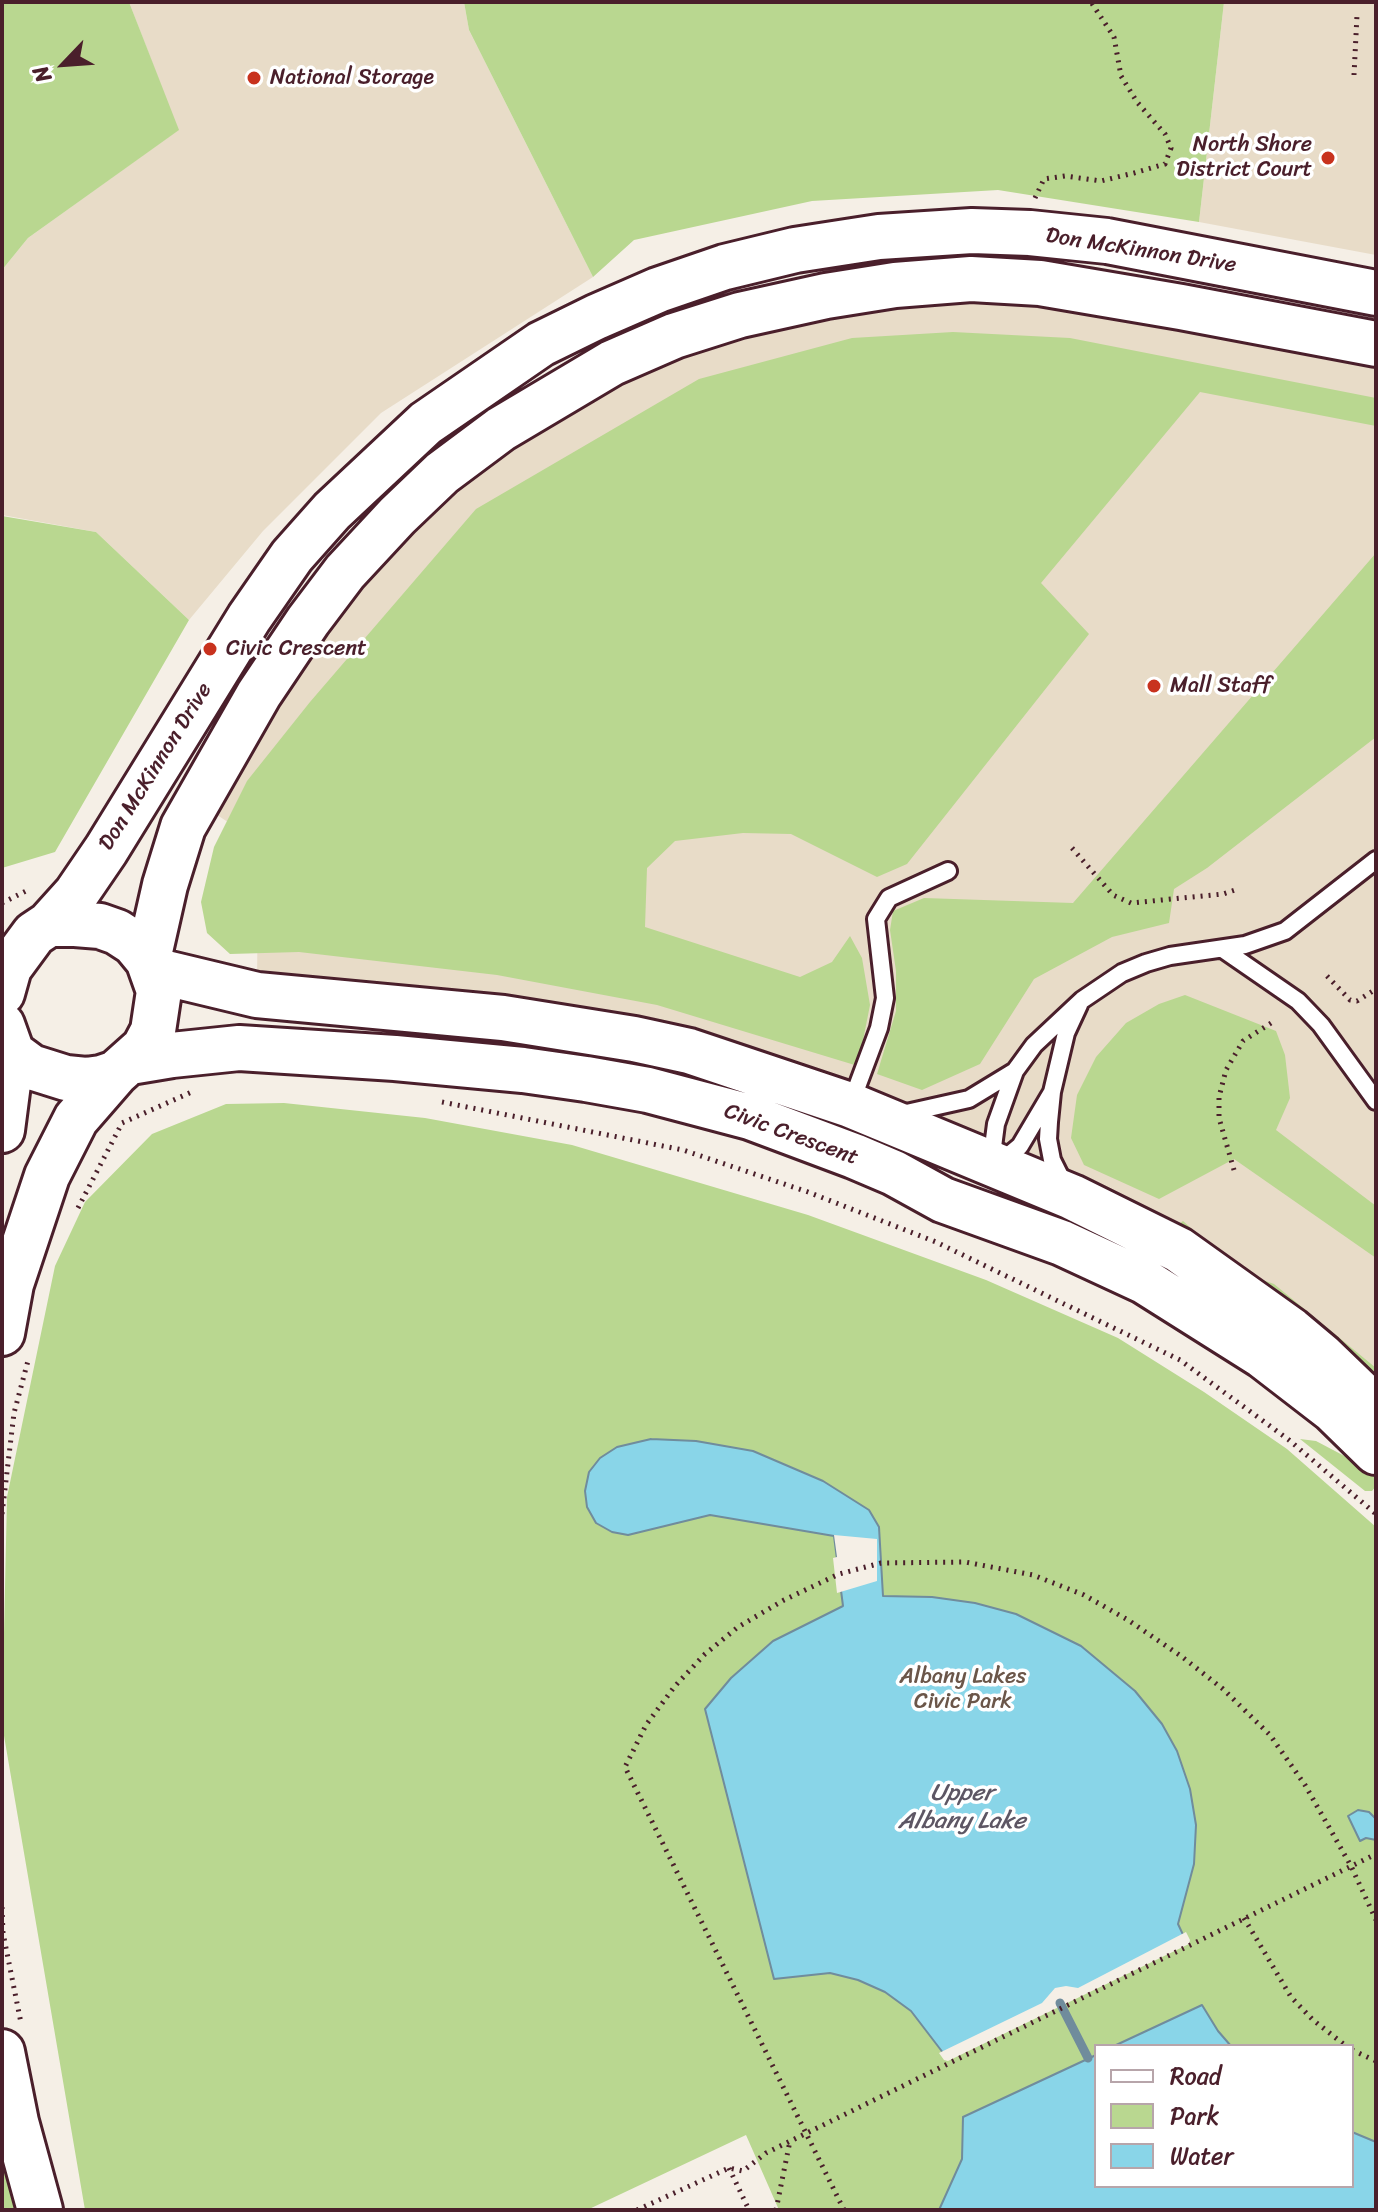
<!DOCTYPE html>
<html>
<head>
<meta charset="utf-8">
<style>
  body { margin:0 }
  #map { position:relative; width:1378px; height:2212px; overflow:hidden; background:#f5efe6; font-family:Sriracha,sans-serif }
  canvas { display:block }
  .frame { position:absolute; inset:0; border:4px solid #4a1f2b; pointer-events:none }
  .legend { position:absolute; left:1094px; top:2044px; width:260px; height:144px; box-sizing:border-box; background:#fff; border:2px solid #b7a5aa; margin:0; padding:10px 14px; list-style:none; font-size:24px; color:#4a1f2b }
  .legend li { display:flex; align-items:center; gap:16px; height:40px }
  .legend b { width:40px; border:2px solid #b7a5aa }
  .north { position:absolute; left:24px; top:24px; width:80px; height:80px; -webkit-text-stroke:6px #fff; paint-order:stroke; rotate:245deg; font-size:22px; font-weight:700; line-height:32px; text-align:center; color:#4a1f2b }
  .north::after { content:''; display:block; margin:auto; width:28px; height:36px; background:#4a1f2b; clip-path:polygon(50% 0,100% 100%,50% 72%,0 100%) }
</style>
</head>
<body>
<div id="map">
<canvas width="1378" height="2212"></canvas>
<div class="frame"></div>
<ul class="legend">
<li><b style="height:10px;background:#fff"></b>Road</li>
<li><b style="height:22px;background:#b9d790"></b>Park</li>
<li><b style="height:22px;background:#89d5e8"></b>Water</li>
</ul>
<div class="north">N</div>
</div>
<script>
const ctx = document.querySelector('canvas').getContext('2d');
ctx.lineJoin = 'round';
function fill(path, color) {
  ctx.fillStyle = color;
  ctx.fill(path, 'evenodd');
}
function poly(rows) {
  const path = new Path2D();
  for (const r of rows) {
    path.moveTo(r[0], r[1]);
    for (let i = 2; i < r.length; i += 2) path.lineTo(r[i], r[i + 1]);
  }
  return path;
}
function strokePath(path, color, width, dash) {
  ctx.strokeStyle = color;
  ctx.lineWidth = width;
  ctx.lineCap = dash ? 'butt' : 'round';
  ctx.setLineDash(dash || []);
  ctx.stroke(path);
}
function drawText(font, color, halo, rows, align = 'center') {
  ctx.font = font + ' Sriracha,sans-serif';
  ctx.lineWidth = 7;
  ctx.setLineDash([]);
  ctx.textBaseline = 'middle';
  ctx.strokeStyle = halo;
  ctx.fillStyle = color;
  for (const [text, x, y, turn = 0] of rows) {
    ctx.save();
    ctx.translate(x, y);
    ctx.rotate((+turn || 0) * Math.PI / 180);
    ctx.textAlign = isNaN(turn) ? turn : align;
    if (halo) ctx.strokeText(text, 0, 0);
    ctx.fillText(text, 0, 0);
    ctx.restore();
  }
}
fill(poly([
  [129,2,464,2,469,30,593,277,381,413,263,531,189,620,96,532,2,515,2,270,28,238,178,130],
  [1224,2,1376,2,1376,255,1199,222],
  [895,285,1376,344,1376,1408,1249,1299,798,1086,257,995,258,842,196,801,345,572,612,363]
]), '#e8dcc8');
fill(poly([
  [6,2,129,2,179,130,28,238,2,270,2,4],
  [464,2,1224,2,1199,222,998,190,812,201,634,240,593,277,469,30],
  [953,332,1070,338,1376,398,1376,426,1200,392,1041,583,1089,634,907,864,877,877,791,834,743,833,675,841,647,868,645,927,800,977,832,962,850,936,862,958,870,1005,858,1066,657,1005,497,975,299,952,230,954,207,933,201,902,214,847,247,781,310,702,476,509,699,379,852,338],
  [2,516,96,532,189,620,55,852,2,868],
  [1376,553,1376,737,1207,868,1174,889,1169,923,1112,937,1034,979,980,1064,922,1090,877,1074,896,1011,896,971,890,930,893,911,924,898,1073,903],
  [1185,995,1276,1031,1285,1055,1290,1098,1276,1130,1376,1206,1376,1258,1234,1159,1159,1199,1084,1165,1071,1138,1077,1095,1096,1057,1126,1023,1159,1004],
  [284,1103,425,1118,572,1145,808,1215,986,1280,1118,1338,1204,1392,1287,1449,1376,1527,1376,2210,779,2210,746,2135,587,2210,85,2210,2,1724,7,1497,55,1266,85,1202,152,1134,226,1104],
  [1096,2046,1352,2046,1352,2186,1096,2186],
  [1183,1221,1213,1248,1254,1277,1274,1284,1376,1368,1376,1397,1174,1228],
  [1300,1439,1316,1441,1371,1470,1376,1475,1376,1486,1372,1491,1365,1491],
  [2,2139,20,2210,2,2210]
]), '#b9d790');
const water = poly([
  [651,1439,696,1441,753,1451,823,1481,869,1510,879,1527,883,1596,932,1597,975,1603,1016,1614,1081,1646,1135,1691,1162,1724,1177,1751,1190,1789,1196,1825,1194,1864,1178,1924,1186,1941,947,2058,911,2011,885,1992,858,1980,830,1973,774,1979,705,1709,731,1678,773,1641,843,1606,834,1536,710,1515,628,1535,612,1532,596,1523,587,1507,585,1491,589,1472,600,1458,617,1447,651,1439],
  [1358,1810,1369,1812,1376,1819,1376,1840,1366,1838,1360,1841,1348,1816,1358,1810],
  [1202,2005,1218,2031,1231,2046,1114,2046,1202,2005],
  [1096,2055,1096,2186,1352,2186,1352,2132,1376,2142,1376,2210,939,2210,962,2159,963,2117,1096,2055]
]);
fill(water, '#89d5e8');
strokePath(water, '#708c9c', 2);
fill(poly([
  [834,1535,877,1539,877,1581,837,1593,833,1558,837,1557],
  [1186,1932,1190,1940,1189,1944,1061,2006,948,2061,944,2060,939,2053,1042,2003,1055,1988,1066,1986,1078,1988]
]), '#f5efe6');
strokePath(poly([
  [1060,2003,1088,2058]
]), '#708c9c', 9);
const lane = poly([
  [1224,950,1298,1001,1321,1025,1376,1101],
  [1052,1092,1020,1146,996,1166,993,1147,996,1124,1015,1071,1034,1045,1082,1000,1122,973,1146,963,1170,956,1245,945,1285,931,1376,860],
  [851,1103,879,1028,885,998,876,919,889,898,948,871],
  [902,1114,969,1099,1015,1071],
  [1065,1186,1052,1160,1048,1139,1049,1122,1052,1092,1066,1033,1079,1005]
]);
const secondary = poly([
  [49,924,76,894,106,850,249,618,292,556,332,511,426,423,541,344,596,317,658,290,725,267,795,250,879,237,972,231,1030,233,1107,241,1376,293],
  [148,960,165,885,183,827,259,694,308,621,345,572,397,516,442,473,501,429,612,363,674,336,740,315,826,296,895,285,971,279,1040,283,1181,307,1376,344],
  [153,970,257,995,503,1018,634,1039,689,1051,850,1105,1072,1197,1179,1250,1291,1330,1322,1356,1376,1408],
  [2,993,9,968,34,934,49,924,75,924,100,926,117,932,134,943,148,960,159,991,153,1031,144,1048,116,1073,101,1078,86,1080,66,1078,31,1067,12,1053,2,1025],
  [130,1062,172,1055,239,1048,395,1058,523,1070,586,1079,648,1090,750,1117,854,1156,894,1173,943,1200,1062,1243,1144,1281,1263,1356,1333,1410,1376,1452],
  [2,1130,12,1053],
  [2,1333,11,1284,47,1176,76,1119,116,1073],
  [2,2052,16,2122,40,2210]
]);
strokePath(lane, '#4a1f2b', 22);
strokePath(secondary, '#4a1f2b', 50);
strokePath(poly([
  [1354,75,1357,15],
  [1035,198,1044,179,1065,176,1101,181,1134,173,1165,164,1171,148,1165,134,1137,102,1121,76,1114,37,1091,2],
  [1072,848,1113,895,1131,903,1223,894,1238,889],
  [2,903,28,890],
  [1327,976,1350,1000,1357,1001,1376,989],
  [442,1102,683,1150,808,1192,936,1242,1180,1360,1289,1440,1376,1514],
  [1234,1170,1219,1118,1219,1097,1226,1070,1243,1041,1271,1023],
  [78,1208,122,1123,194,1091],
  [2,1514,14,1413,29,1357],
  [2,1907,3,1933,21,2023],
  [1244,1918,1291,1997,1313,2020,1346,2046],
  [1352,2050,1376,2061],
  [729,2168,749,2210],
  [637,2210,729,2168,743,2171,766,2153,1376,1854],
  [776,2210,790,2141],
  [844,2210,625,1767,646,1725,675,1686,705,1654,738,1627,784,1600,839,1574,881,1563,965,1562,1033,1575,1084,1595,1128,1620,1181,1656,1223,1689,1270,1735,1305,1785,1351,1866,1376,1920]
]), '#4a1f2b', 5, [2, 6]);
strokePath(lane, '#fff', 16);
strokePath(secondary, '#fff', 44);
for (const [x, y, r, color] of [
  [254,78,8,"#c8321e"],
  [1328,158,8,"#c8321e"],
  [210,649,8,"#c8321e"],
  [1154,686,8,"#c8321e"]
]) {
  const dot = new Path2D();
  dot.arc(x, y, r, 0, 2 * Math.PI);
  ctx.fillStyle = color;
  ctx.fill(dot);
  strokePath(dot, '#fff', 3);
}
drawText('22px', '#4a1f2b', '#fff', [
  ["National Storage",270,78],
  ["North Shore",1312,145,"right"],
  ["District Court",1312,170,"right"],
  ["Civic Crescent",226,649],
  ["Mall Staff",1170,686]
], 'left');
drawText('22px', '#4a1f2b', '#fff', [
  ["Don McKinnon Drive",1141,251,9],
  ["Don McKinnon Drive",156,767,-58],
  ["Civic Crescent",791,1135,20]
]);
drawText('22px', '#6b5649', '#fff', [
  ["Albany Lakes",963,1677],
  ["Civic Park",963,1702]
]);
drawText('italic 24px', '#5d5664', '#fff', [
  ["Upper",962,1794],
  ["Albany Lake",962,1822]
]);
</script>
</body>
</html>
